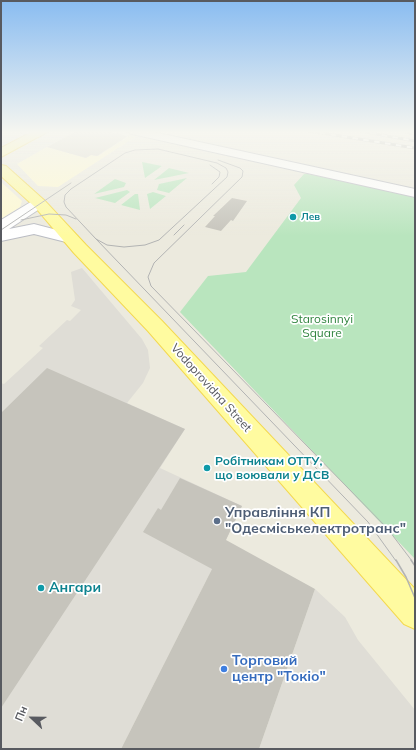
<!DOCTYPE html>
<html>
<head>
<meta charset="utf-8">
<style>
  body { margin:0 }
  #map { position:relative; width:416px; height:750px; overflow:hidden; background:#eceade; font-family:Mulish,sans-serif }
  canvas { display:block }
  .frame { position:absolute; inset:0; border:2px solid #585a60; pointer-events:none }
  .north { position:absolute; left:12px; top:698px; width:40px; height:40px; -webkit-text-stroke:3px #fff; paint-order:stroke; rotate:292deg; font-size:11px; font-weight:700; line-height:16px; text-align:center; color:#585a60 }
  .north::after { content:''; display:block; margin:auto; width:14px; height:18px; background:#585a60; clip-path:polygon(50% 0,100% 100%,50% 72%,0 100%) }
</style>
</head>
<body>
<div id="map">
<canvas width="416" height="750"></canvas>
<div class="frame"></div>
<div class="north">Пн</div>
</div>
<script>
const ctx = document.querySelector('canvas').getContext('2d');
ctx.lineJoin = 'round';
function fill(path, color) {
  ctx.fillStyle = color;
  ctx.fill(path, 'evenodd');
}
function poly(rows) {
  const path = new Path2D();
  for (const r of rows) {
    path.moveTo(r[0], r[1]);
    for (let i = 2; i < r.length; i += 2) path.lineTo(r[i], r[i + 1]);
  }
  return path;
}
function strokePath(path, color, width, dash) {
  ctx.strokeStyle = color;
  ctx.lineWidth = width;
  ctx.lineCap = dash ? 'butt' : 'round';
  ctx.setLineDash(dash || []);
  ctx.stroke(path);
}
function drawText(font, color, halo, rows, align = 'center') {
  ctx.font = font + ' Mulish,sans-serif';
  ctx.lineWidth = 3.5;
  ctx.setLineDash([]);
  ctx.textBaseline = 'middle';
  ctx.strokeStyle = halo;
  ctx.fillStyle = color;
  for (const [text, x, y, turn = 0] of rows) {
    ctx.save();
    ctx.translate(x, y);
    ctx.rotate((+turn || 0) * Math.PI / 180);
    ctx.textAlign = isNaN(turn) ? turn : align;
    if (halo) ctx.strokeText(text, 0, 0);
    ctx.fillText(text, 0, 0);
    ctx.restore();
  }
}
fill(poly([
  [129,136,135,137,58,187,38,186,17,164,47,147,86,158,91,155,98,156],
  [1,182,22,201,20,207,1,219]
]), '#fef9d1');
fill(poly([
  [82,268,142,339,148,350,150,368,143,383,127,403,185,429,160,468,242,506,212,569,121,749,1,749,1,383,4,384,43,348,39,346,67,320,70,321,81,310,71,306,75,300,71,272],
  [315,589,345,617,358,640,415,710,415,749,259,749]
]), '#dfddd6');
fill(poly([
  [77,131,105,131,128,136,97,156,91,155,86,158,47,147]
]), '#dcd9cd');
fill(poly([
  [142,162,162,166,145,178],
  [169,168,189,173,154,180],
  [304,174,309,174,415,197,415,559,180,312,208,276,246,272,301,198,294,185],
  [187,178,169,193,157,190,159,184],
  [115,179,126,183,124,187,94,194],
  [127,190,130,192,115,203,95,198],
  [153,192,166,196,150,209,147,194],
  [135,194,138,194,140,210,121,205]
]), '#b9e5be');
fill(poly([
  [232,198,247,201,233,221,231,220,221,231,205,227,215,216,213,216],
  [47,368,185,429,1,708,1,413],
  [180,478,242,506,226,540,315,589,259,749,121,749,212,569,143,532,158,508,161,510]
]), '#c6c4bc');
const secondary = poly([
  [20,131,41,131,44,134,38,137,22,133,20,131],
  [126,131,149,131,415,189,415,197,132,134,126,131],
  [39,199,44,200,46,203,44,206,9,229,34,224,76,235,78,238,76,241,70,243,34,234,1,241,1,220,34,200,39,199]
]);
const primary = poly([
  [34,131,49,131,1,157,1,148,34,131],
  [1,165,6,166,45,201,86,245,162,321,415,589,415,629,404,624,148,331,74,253,35,207,1,176,1,165]
]);
strokePath(secondary, '#babcc3', 2);
strokePath(primary, '#f4d94f', 2);
fill(secondary, '#fff');
fill(primary, '#fffba0');
strokePath(poly([
  [158,149,217,163,226,168,228,172,227,177,159,240,145,245,124,247,107,245,96,239,66,207,64,202,65,195,71,189,125,153,135,150,158,149],
  [218,160,240,168,243,171,242,177,154,263,148,277,151,286,387,528,412,561],
  [210,165,220,172,219,177,212,184],
  [21,220,49,214,66,215,76,219],
  [1,230,71,183],
  [174,235,184,225],
  [96,239,368,522,396,561]
]), '#b2b3b3', 1);
strokePath(poly([
  [396,560,406,577,415,598],
  [411,560,415,566]
]), '#b2b3b3', 1.5);
const rail = poly([
  [309,131,415,148],
  [360,131,415,141],
  [401,131,415,134]
]);
strokePath(rail, '#b2b3b3', 3);
strokePath(rail, '#fff', 2, [5.5]);
const sky = ctx.createLinearGradient(0, 0, 0, 236);
sky.addColorStop(0, '#89bcf1');
sky.addColorStop(0.56, '#f6f6f0');
sky.addColorStop(1, '#f6f6f000');
ctx.fillStyle = sky;
ctx.fillRect(0, 0, 416, 236);
for (const [x, y, r, color] of [
  [293,217,4,"#0f9aa8"],
  [207,468,4,"#0f9aa8"],
  [217,521,4,"#5c6f8a"],
  [41,588,4,"#0f9aa8"],
  [224,669,4,"#3f7fe0"]
]) {
  const dot = new Path2D();
  dot.arc(x, y, r, 0, 2 * Math.PI);
  ctx.fillStyle = color;
  ctx.fill(dot);
  strokePath(dot, '#fff', 1.5);
}
drawText('bold 10px', '#0d838f', '#fff', [
  ["Лев",301,217]
], 'left');
drawText('12px', '#328540', '#fff', [
  ["Starosinnyi",322,319],
  ["Square",322,333]
]);
drawText('12px', '#585a60', '#fff', [
  ["Vodoprovidna Street",211,388,48]
]);
drawText('bold 12px', '#0d838f', '#fff', [
  ["Робітникам ОТТУ,",215,461],
  ["що воювали у ДСВ",215,475]
], 'left');
drawText('bold 14px', '#4e5e75', '#fff', [
  ["Управління КП",225,513],
  ["\"Одесміськелектротранс\"",225,529]
], 'left');
drawText('bold 14px', '#0d838f', '#fff', [
  ["Ангари",49,588]
], 'left');
drawText('bold 14px', '#366cbe', '#fff', [
  ["Торговий",232,661],
  ["центр \"Токіо\"",232,677]
], 'left');
</script>
</body>
</html>
